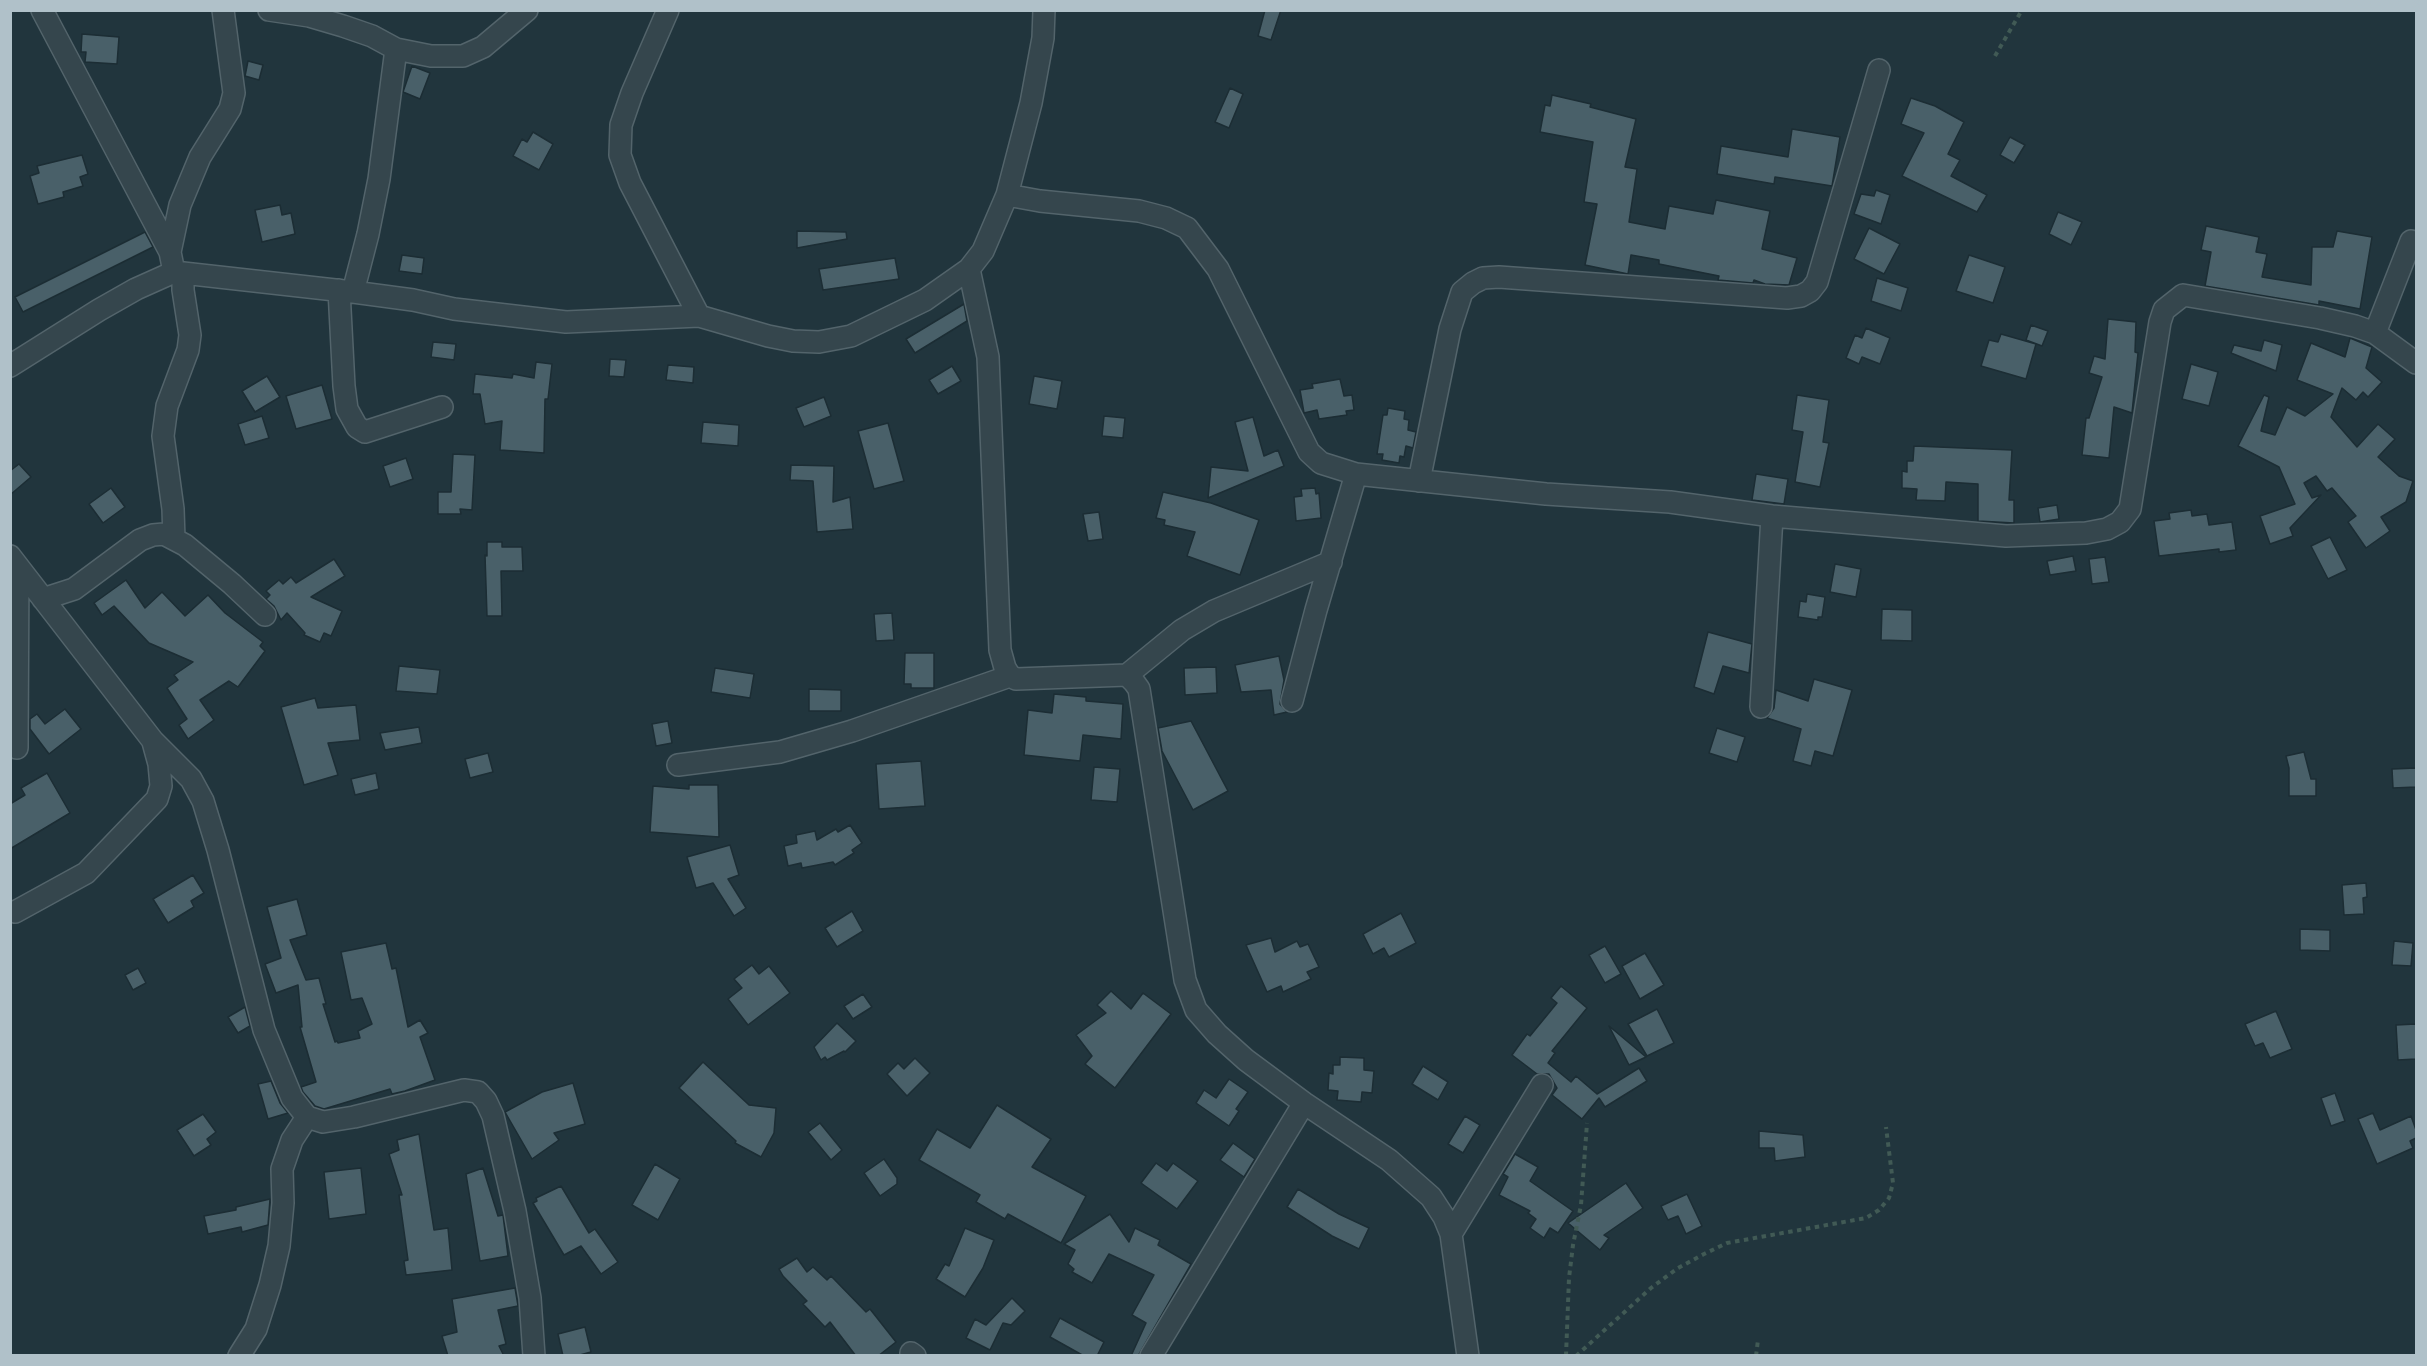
<!DOCTYPE html>
<html>
<head>
<meta charset="utf-8">
<style>
  body { margin:0 }
  #map { position:relative; width:2427px; height:1366px; overflow:hidden; background:#21353d; font-family:Figtree,sans-serif }
  canvas { display:block }
  .frame { position:absolute; inset:0; border:12px solid #b0c1c9; pointer-events:none }
</style>
</head>
<body>
<div id="map">
<canvas width="2427" height="1366"></canvas>
<div class="frame"></div>
</div>
<script>
const ctx = document.querySelector('canvas').getContext('2d');
ctx.lineJoin = 'round';
function fill(path, color) {
  ctx.fillStyle = color;
  ctx.fill(path, 'evenodd');
}
function poly(rows) {
  const path = new Path2D();
  for (const r of rows) {
    path.moveTo(r[0], r[1]);
    for (let i = 2; i < r.length; i += 2) path.lineTo(r[i], r[i + 1]);
  }
  return path;
}
function strokePath(path, color, width, dash) {
  ctx.strokeStyle = color;
  ctx.lineWidth = width;
  ctx.lineCap = dash ? 'butt' : 'round';
  ctx.setLineDash(dash || []);
  ctx.stroke(path);
}
const building = poly([
  [1265,10,1281,10,1271,40,1258,36,1265,10],
  [82,34,119,37,117,64,85,62,86,52,81,52,82,34],
  [248,61,263,65,259,80,245,76,248,61],
  [412,66,430,73,420,99,403,92,412,66],
  [1230,88,1243,94,1229,128,1215,122,1230,88],
  [1552,95,1591,104,1590,107,1636,119,1625,167,1637,169,1629,222,1665,229,1669,206,1713,214,1716,200,1770,211,1762,249,1797,258,1789,285,1765,284,1754,280,1753,283,1718,280,1719,276,1659,264,1659,260,1631,255,1628,274,1585,265,1597,204,1584,202,1593,142,1540,132,1545,105,1550,106,1552,95],
  [1911,98,1935,106,1964,122,1948,154,1960,160,1951,176,1987,195,1977,212,1902,176,1924,133,1901,124,1911,98],
  [1792,129,1840,137,1832,186,1775,177,1774,184,1717,174,1721,146,1788,157,1792,129],
  [533,132,553,144,539,170,513,156,522,139,527,142,533,132],
  [2010,137,2025,145,2014,163,2000,155,2010,137],
  [82,155,88,174,80,177,83,186,63,192,64,197,38,204,30,176,39,173,37,166,82,155],
  [1876,190,1890,195,1881,224,1854,214,1861,194,1874,196,1876,190],
  [280,205,282,215,291,213,295,234,262,242,255,210,280,205],
  [2058,212,2082,222,2071,245,2049,234,2058,212],
  [2206,226,2259,237,2256,252,2267,254,2262,277,2311,285,2312,247,2333,247,2337,231,2372,237,2360,309,2319,301,2319,305,2205,286,2211,252,2201,250,2206,226],
  [1869,228,1900,244,1884,274,1854,259,1869,228],
  [797,231,846,232,847,239,797,248,797,231],
  [145,232,153,247,23,312,15,297,145,232],
  [402,255,424,258,422,274,399,271,402,255],
  [1969,255,2005,267,1993,303,1956,291,1969,255],
  [895,258,899,279,823,290,819,269,895,258],
  [1877,278,1908,288,1901,311,1871,301,1877,278],
  [964,304,967,321,915,353,906,339,964,304],
  [2108,319,2136,322,2135,352,2138,353,2132,413,2114,407,2109,458,2082,455,2086,418,2089,418,2102,377,2089,373,2094,356,2105,359,2108,319],
  [2031,325,2048,331,2042,346,2026,340,2031,325],
  [1866,328,1890,338,1880,364,1862,357,1859,364,1846,358,1855,335,1862,338,1866,328],
  [2001,334,2036,344,2026,379,1981,366,1989,340,1998,342,2001,334],
  [2350,338,2372,347,2366,368,2382,382,2368,397,2363,392,2356,400,2342,388,2331,417,2357,447,2378,424,2395,439,2378,457,2399,476,2413,481,2406,502,2381,517,2390,531,2366,548,2348,522,2356,516,2332,488,2327,491,2316,476,2304,483,2312,498,2321,495,2290,528,2293,536,2270,544,2260,516,2295,504,2279,467,2238,446,2264,395,2269,397,2261,431,2275,435,2287,407,2305,416,2333,394,2297,380,2311,343,2345,357,2350,338],
  [2264,340,2282,345,2276,371,2231,353,2234,345,2261,351,2264,340],
  [433,342,456,344,454,360,431,357,433,342],
  [610,359,626,360,624,377,609,376,610,359],
  [536,362,552,364,548,399,545,399,544,453,500,450,502,421,485,424,480,394,473,394,475,374,512,378,513,374,534,378,536,362],
  [2191,364,2218,372,2209,406,2182,399,2191,364],
  [668,365,694,367,693,383,666,380,668,365],
  [952,366,961,381,938,394,929,380,952,366],
  [267,376,280,397,255,412,242,391,267,376],
  [1034,376,1062,381,1057,409,1029,404,1034,376],
  [1340,379,1344,396,1352,395,1354,410,1346,411,1347,415,1319,419,1317,410,1304,413,1300,390,1313,388,1312,384,1340,379],
  [322,385,332,419,296,429,286,396,322,385],
  [1797,395,1829,400,1823,442,1829,443,1820,487,1795,482,1803,432,1792,430,1797,395],
  [824,397,831,416,804,427,796,408,824,397],
  [1388,408,1405,411,1404,419,1409,420,1408,430,1416,432,1413,448,1406,446,1404,457,1400,456,1399,463,1382,460,1383,454,1377,454,1383,415,1387,415,1388,408],
  [262,416,269,438,245,445,238,424,262,416],
  [1104,416,1125,418,1123,438,1102,436,1104,416],
  [1253,417,1264,456,1278,450,1284,466,1208,498,1211,467,1248,471,1235,422,1253,417],
  [703,422,739,425,738,446,701,443,703,422],
  [888,423,904,481,874,489,858,431,888,423],
  [1914,446,2012,450,2009,500,2014,500,2014,523,1978,521,1978,484,1946,482,1945,501,1916,500,1917,489,1902,488,1902,471,1907,472,1907,461,1913,461,1914,446],
  [453,454,475,455,472,510,460,509,461,514,438,514,438,492,451,492,453,454],
  [406,458,413,479,390,487,383,466,406,458],
  [19,464,31,477,10,495,10,471,19,464],
  [791,465,834,466,833,502,850,497,853,529,817,532,813,481,790,480,791,465],
  [1756,474,1788,479,1784,504,1752,500,1756,474],
  [111,488,125,507,103,523,89,504,111,488],
  [1315,488,1316,494,1319,493,1321,518,1296,521,1294,497,1302,496,1301,489,1315,488],
  [1163,492,1211,503,1259,520,1240,575,1187,556,1195,532,1164,525,1165,520,1156,518,1163,492],
  [2057,505,2059,519,2040,522,2038,508,2057,505],
  [2191,510,2192,516,2207,514,2209,525,2232,522,2236,550,2219,552,2219,549,2159,556,2154,521,2170,519,2169,513,2191,510],
  [1099,512,1103,539,1088,541,1083,514,1099,512],
  [2330,537,2347,570,2328,579,2311,546,2330,537],
  [487,542,502,542,502,547,522,547,523,571,501,571,502,616,487,616,485,555,487,556,487,542],
  [2073,556,2076,571,2050,575,2047,561,2073,556],
  [2105,557,2109,582,2092,584,2089,559,2105,557],
  [334,559,345,576,311,597,342,611,331,636,324,633,320,642,304,635,305,633,287,613,281,620,274,606,266,599,270,595,266,591,279,580,283,584,291,577,296,583,334,559],
  [1835,564,1861,569,1856,597,1830,592,1835,564],
  [126,580,145,608,162,592,185,616,208,595,225,613,263,642,260,646,265,651,238,687,229,681,200,700,214,720,188,739,179,725,187,719,167,688,178,680,174,675,193,662,149,643,114,606,102,615,94,603,126,580],
  [1807,594,1825,597,1822,617,1818,617,1818,620,1798,617,1800,601,1806,602,1807,594],
  [1882,609,1912,610,1912,641,1881,640,1882,609],
  [892,613,894,640,876,641,874,614,892,613],
  [1708,632,1752,644,1749,673,1723,666,1714,694,1694,687,1708,632],
  [905,653,934,653,934,688,911,688,911,684,904,684,905,653],
  [1279,656,1284,680,1280,704,1287,712,1274,715,1271,690,1241,692,1235,665,1279,656],
  [399,666,440,670,437,694,396,691,399,666],
  [1216,667,1217,693,1185,695,1184,668,1216,667],
  [715,668,754,674,750,698,711,692,715,668],
  [1814,679,1852,690,1833,756,1815,751,1811,766,1793,761,1801,729,1767,718,1774,708,1776,690,1808,701,1814,679],
  [809,689,841,690,841,711,809,711,809,689],
  [1054,694,1086,697,1086,701,1123,704,1121,739,1083,735,1080,761,1024,755,1028,710,1052,713,1054,694],
  [315,698,318,708,356,705,360,740,328,743,338,775,304,785,281,707,315,698],
  [65,709,81,729,49,754,30,729,30,719,37,714,45,724,65,709],
  [668,721,672,743,656,746,652,724,668,721],
  [1191,721,1228,791,1193,810,1162,751,1158,728,1191,721],
  [419,727,422,743,385,750,380,733,419,727],
  [1717,728,1745,737,1737,762,1709,753,1717,728],
  [2304,752,2311,779,2316,779,2316,796,2289,796,2289,768,2286,756,2304,752],
  [488,753,493,772,470,778,465,759,488,753],
  [921,761,925,806,879,809,876,764,921,761],
  [1094,767,1120,769,1117,802,1091,800,1094,767],
  [2416,768,2416,787,2393,788,2392,769,2416,768],
  [47,773,70,813,10,849,10,804,25,795,21,788,47,773],
  [376,773,379,789,355,795,351,779,376,773],
  [689,785,718,785,719,837,650,832,653,786,689,789,689,785],
  [850,825,862,843,852,850,854,853,835,865,833,862,802,868,801,863,788,866,784,846,797,843,796,835,815,831,817,840,836,829,838,832,850,825],
  [730,845,739,875,728,879,746,908,734,916,713,883,696,888,687,857,730,845],
  [193,875,204,893,191,901,194,907,168,923,153,899,193,875],
  [2366,883,2367,897,2363,898,2364,914,2344,915,2342,885,2366,883],
  [297,899,307,935,290,940,306,980,319,978,326,1004,323,1004,335,1042,337,1041,338,1043,360,1038,358,1031,372,1024,362,998,351,1000,341,952,386,943,392,969,396,968,408,1027,420,1020,428,1033,420,1037,435,1080,405,1091,392,1094,390,1089,324,1109,315,1106,303,1092,301,1087,316,1082,300,1027,302,1027,298,985,276,993,265,964,281,958,267,907,297,899],
  [852,911,863,931,837,947,825,928,852,911],
  [1401,913,1416,943,1389,957,1384,948,1373,954,1363,934,1401,913],
  [2300,929,2330,930,2330,951,2300,950,2300,929],
  [1271,938,1275,952,1297,941,1300,947,1308,944,1319,967,1307,972,1311,979,1283,992,1281,986,1267,992,1246,945,1271,938],
  [2394,941,2413,943,2411,966,2392,965,2394,941],
  [1605,946,1621,974,1605,983,1589,955,1605,946],
  [1645,953,1664,985,1640,999,1622,966,1645,953],
  [752,965,759,974,769,966,790,993,748,1025,728,999,742,988,734,979,752,965],
  [138,968,146,983,133,990,125,975,138,968],
  [1561,986,1587,1008,1552,1051,1555,1053,1548,1063,1571,1082,1576,1076,1597,1094,1639,1068,1647,1081,1605,1107,1599,1098,1582,1119,1552,1095,1557,1088,1549,1074,1537,1074,1512,1055,1527,1034,1530,1036,1557,1003,1551,998,1561,986],
  [1111,991,1131,1009,1143,993,1171,1014,1115,1088,1085,1064,1092,1056,1076,1035,1106,1013,1097,1005,1111,991],
  [863,994,872,1007,853,1019,844,1006,863,994],
  [245,1007,250,1026,238,1033,228,1017,245,1007],
  [1657,1009,1674,1043,1647,1056,1628,1024,1657,1009],
  [2276,1011,2292,1049,2270,1058,2263,1043,2255,1046,2245,1024,2276,1011],
  [837,1023,856,1041,845,1052,844,1051,827,1060,825,1057,821,1060,814,1047,837,1023],
  [2416,1024,2416,1059,2398,1060,2396,1025,2416,1024],
  [1609,1026,1646,1057,1629,1065,1609,1026],
  [1340,1057,1364,1058,1364,1070,1374,1071,1372,1093,1362,1092,1361,1102,1337,1100,1338,1091,1328,1090,1329,1073,1333,1074,1333,1065,1340,1065,1340,1057],
  [915,1058,930,1073,907,1096,887,1074,898,1063,904,1069,915,1058],
  [703,1062,749,1105,776,1108,774,1133,761,1157,735,1143,736,1141,679,1088,703,1062],
  [1423,1066,1448,1082,1438,1100,1412,1084,1423,1066],
  [1229,1079,1248,1092,1236,1109,1239,1111,1229,1126,1196,1103,1204,1090,1216,1098,1229,1079],
  [271,1081,280,1103,288,1113,268,1119,258,1084,271,1081],
  [573,1083,585,1124,554,1133,559,1140,532,1159,505,1112,542,1092,573,1083],
  [2335,1093,2345,1121,2331,1126,2321,1098,2335,1093],
  [997,1105,1051,1139,1032,1167,1086,1196,1061,1243,1008,1214,1005,1219,976,1202,980,1195,919,1160,937,1129,970,1148,997,1105],
  [2373,1113,2380,1130,2411,1116,2416,1130,2416,1138,2410,1141,2413,1148,2377,1164,2358,1119,2373,1113],
  [203,1114,216,1132,207,1139,211,1145,194,1156,177,1130,203,1114],
  [1465,1116,1480,1125,1463,1153,1448,1144,1465,1116],
  [820,1123,842,1150,831,1160,808,1132,820,1123],
  [1759,1131,1803,1135,1805,1157,1775,1161,1774,1148,1759,1148,1759,1131],
  [419,1134,434,1230,448,1228,452,1270,406,1275,404,1261,408,1260,399,1195,402,1195,389,1154,399,1150,397,1140,419,1134],
  [1233,1143,1255,1159,1244,1177,1220,1160,1233,1143],
  [1515,1154,1538,1167,1530,1181,1573,1211,1558,1233,1550,1228,1544,1238,1530,1228,1536,1219,1528,1213,1530,1211,1499,1195,1508,1177,1503,1174,1515,1154],
  [884,1159,897,1178,897,1184,880,1196,864,1173,884,1159],
  [1156,1163,1167,1171,1173,1163,1198,1181,1177,1209,1141,1183,1156,1163],
  [655,1164,680,1179,658,1220,632,1205,655,1164],
  [361,1168,366,1214,329,1219,324,1172,361,1168],
  [483,1168,498,1216,503,1215,508,1256,480,1261,466,1174,483,1168],
  [1626,1183,1643,1208,1604,1235,1609,1238,1600,1250,1568,1223,1626,1183],
  [561,1186,589,1233,595,1229,618,1262,601,1274,581,1246,564,1255,533,1203,537,1201,536,1198,561,1186],
  [1298,1189,1339,1214,1369,1228,1359,1249,1332,1236,1287,1207,1298,1189],
  [1687,1194,1702,1226,1686,1234,1678,1216,1668,1220,1661,1206,1687,1194],
  [270,1199,268,1225,242,1232,241,1227,208,1234,204,1216,236,1210,236,1207,270,1199],
  [1110,1214,1129,1242,1135,1228,1160,1240,1158,1245,1191,1264,1138,1356,1131,1356,1146,1323,1132,1315,1154,1275,1109,1254,1092,1283,1072,1272,1074,1269,1068,1264,1075,1250,1064,1244,1110,1214],
  [965,1228,994,1240,983,1268,965,1297,936,1279,945,1264,949,1266,965,1228],
  [797,1258,807,1272,813,1267,827,1280,831,1276,866,1312,870,1309,896,1342,878,1356,856,1356,830,1322,825,1327,803,1304,807,1301,783,1276,779,1269,797,1258],
  [515,1288,518,1306,498,1310,506,1344,499,1346,504,1356,448,1356,442,1336,457,1332,452,1299,515,1288],
  [1012,1298,1025,1311,1011,1325,1003,1323,990,1350,966,1338,975,1319,986,1325,1012,1298],
  [1060,1318,1104,1342,1097,1356,1084,1356,1050,1337,1060,1318],
  [585,1327,591,1352,576,1356,563,1356,558,1334,585,1327]
]);
fill(building, '#496069');
strokePath(building, '#1c2d34', 1.5);
const street = poly([
  [42,10,170,252,174,272],
  [269,10,309,16,343,26,372,36,396,49,431,56,463,56,483,47,527,10],
  [668,10,632,93,621,125,620,155,630,183,699,316],
  [1007,195,1040,201,1139,211,1166,218,1187,228,1218,269,1309,452,1321,463,1356,474,1546,494,1670,502,1772,516,2006,536,2086,533,2107,529,2120,522,2130,509,2160,322,2164,310,2183,295,2320,318,2355,326,2375,333,2416,363],
  [170,252,180,205,200,157,230,109,234,93,223,10],
  [969,269,988,357,1000,650,1005,668,1010,676,1016,679,1127,675,1134,682,1139,689,1185,980,1196,1010,1217,1034,1246,1060,1304,1103,1389,1160,1431,1197,1444,1217,1451,1234,1468,1356],
  [339,290,344,386,347,409,357,427,365,432,442,407],
  [353,292,368,234,379,179,396,49],
  [2375,333,2411,241],
  [10,366,99,310,136,289,174,272,353,292,413,300,454,309,566,322,699,316,768,336,793,341,819,342,851,336,925,300,969,269,983,251,1007,195,1031,103,1043,38,1044,10],
  [1419,481,1450,329,1462,292,1473,283,1483,278,1499,277,1787,298,1801,296,1810,291,1817,282,1879,70],
  [174,539,173,509,163,436,167,406,188,350,190,335,183,290,183,274],
  [10,556,153,741,191,779,203,801,218,850,264,1030,292,1098,307,1117,323,1122,354,1117,464,1090,478,1092,486,1101,493,1116,515,1211,530,1298,534,1356],
  [43,599,74,589,140,540,153,535,164,534,185,545,232,584,265,615],
  [1127,675,1182,630,1214,611,1331,562],
  [1292,701,1316,610,1356,474],
  [1761,707,1772,516],
  [17,748,18,567],
  [678,765,780,752,852,731,1010,676],
  [15,912,86,873,157,799,161,786,159,764,153,742],
  [1451,1234,1542,1085],
  [911,1353,915,1356],
  [239,1356,256,1329,270,1285,279,1246,283,1203,282,1169,292,1140,307,1117],
  [1151,1356,1304,1103]
]);
strokePath(street, '#53646b', 24);
strokePath(poly([
  [1995,56,2022,10],
  [1566,1356,1569,1278,1573,1245,1581,1205,1587,1123],
  [1576,1356,1651,1288,1678,1268,1704,1254,1727,1243,1866,1218,1879,1210,1889,1198,1893,1183,1886,1127],
  [1756,1356,1758,1340]
]), '#415a55', 4, [4.5, 4.5]);
strokePath(street, '#35464d', 21);
</script>
</body>
</html>
